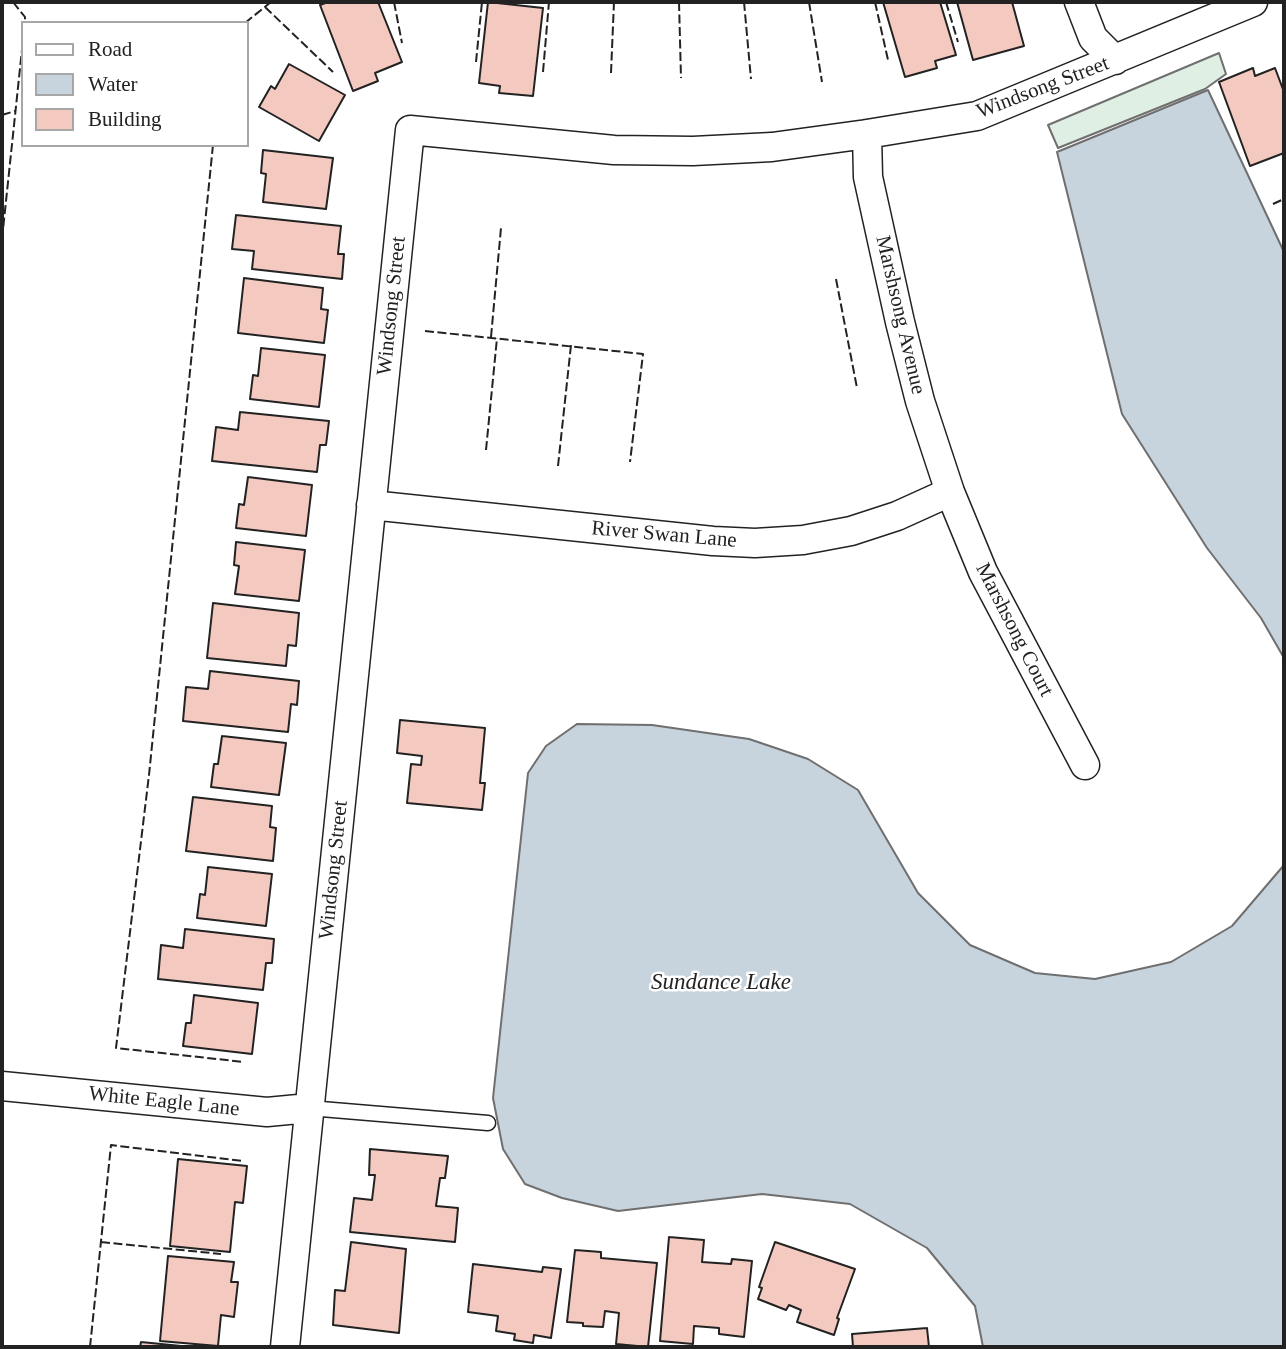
<!DOCTYPE html>
<html>
<head>
<meta charset="utf-8">
<style>
  body { margin:0 }
  #map { position:relative; width:1286px; height:1349px; overflow:hidden; background:#fff; font-family:"Times New Roman",serif }
  canvas { display:block }
  .frame { position:absolute; inset:0; border:4px solid #222; pointer-events:none }
  .legend { position:absolute; left:21px; top:21px; width:228px; height:126px; box-sizing:border-box; background:#fff; border:2px solid #a7a7a7; margin:0; padding:9px 12px; list-style:none; font-size:21px; color:#222 }
  .legend li { display:flex; align-items:center; gap:14px; height:35px }
  .legend b { width:35px; border:2px solid #a7a7a7 }
</style>
</head>
<body>
<div id="map">
<canvas width="1286" height="1349"></canvas>
<div class="frame"></div>
<ul class="legend">
<li><b style="height:9px;background:#fff"></b>Road</li>
<li><b style="height:19px;background:#c7d3dd"></b>Water</li>
<li><b style="height:19px;background:#f3c9c0"></b>Building</li>
</ul>
</div>
<script>
const ctx = document.querySelector('canvas').getContext('2d');
ctx.lineJoin = 'round';
function fill(path, color) {
  ctx.fillStyle = color;
  ctx.fill(path, 'evenodd');
}
function poly(rows) {
  const path = new Path2D();
  for (const r of rows) {
    path.moveTo(r[0], r[1]);
    for (let i = 2; i < r.length; i += 2) path.lineTo(r[i], r[i + 1]);
  }
  return path;
}
function strokePath(path, color, width, dash) {
  ctx.strokeStyle = color;
  ctx.lineWidth = width;
  ctx.lineCap = dash ? 'butt' : 'round';
  ctx.setLineDash(dash || []);
  ctx.stroke(path);
}
function drawText(font, color, halo, rows, align = 'center') {
  ctx.font = font + ' "Times New Roman",serif';
  ctx.lineWidth = 5;
  ctx.setLineDash([]);
  ctx.textBaseline = 'middle';
  ctx.strokeStyle = halo;
  ctx.fillStyle = color;
  for (const [text, x, y, turn = 0] of rows) {
    ctx.save();
    ctx.translate(x, y);
    ctx.rotate((+turn || 0) * Math.PI / 180);
    ctx.textAlign = isNaN(turn) ? turn : align;
    if (halo) ctx.strokeText(text, 0, 0);
    ctx.fillText(text, 0, 0);
    ctx.restore();
  }
}
const green = poly([
  [1219,53,1226,74,1205,89,1058,148,1048,125,1219,53]
]);
fill(green, '#e0efe3');
strokePath(green, '#6f6f6f', 2);
const water = poly([
  [1208,90,1284,252,1284,658,1261,618,1207,548,1122,414,1057,152,1208,90],
  [577,724,652,725,749,739,808,759,858,790,918,893,970,945,1035,973,1095,979,1171,962,1232,926,1284,865,1284,1347,983,1347,975,1306,927,1248,850,1204,762,1194,618,1211,562,1198,525,1184,503,1149,493,1098,528,773,546,746,577,724]
]);
fill(water, '#c7d3dd');
strokePath(water, '#6f6f6f', 2);
const building = poly([
  [328,2,378,2,402,62,375,73,378,81,353,91,320,5,328,2],
  [488,2,543,8,533,96,499,93,500,86,479,83,488,2],
  [883,2,940,2,956,55,935,61,937,68,905,77,883,2],
  [957,2,1012,2,1024,46,973,60,957,2],
  [289,64,345,95,319,141,259,107,271,86,275,89,289,64],
  [1253,68,1255,76,1275,68,1284,92,1284,153,1250,166,1219,82,1253,68],
  [263,150,333,158,326,209,263,202,266,174,261,173,263,150],
  [236,215,341,226,338,254,344,254,342,279,252,269,254,251,232,249,236,215],
  [244,278,323,288,321,309,328,310,324,343,238,333,244,278],
  [261,348,325,355,319,407,250,399,253,375,258,376,261,348],
  [240,412,329,421,326,445,320,445,317,472,212,461,216,427,238,430,240,412],
  [248,477,312,485,306,536,236,528,239,504,244,505,248,477],
  [236,542,305,550,299,601,235,594,239,566,234,565,236,542],
  [213,603,299,613,296,646,288,645,286,666,207,658,213,603],
  [210,671,299,681,297,705,291,704,288,732,183,721,186,687,208,689,210,671],
  [400,720,485,728,480,783,485,783,482,810,407,803,411,764,421,765,422,756,397,753,400,720],
  [222,736,286,743,279,795,211,787,214,764,218,764,222,736],
  [193,797,272,806,270,827,276,828,273,861,186,851,193,797],
  [208,867,272,874,266,926,197,918,200,894,205,895,208,867],
  [185,929,274,939,272,963,266,963,263,990,158,979,161,945,183,948,185,929],
  [194,995,258,1003,252,1054,183,1046,186,1023,191,1023,194,995],
  [370,1149,448,1156,445,1178,440,1178,436,1206,458,1208,455,1242,350,1232,354,1198,372,1200,375,1175,369,1175,370,1149],
  [178,1159,247,1166,243,1203,235,1202,230,1252,170,1246,178,1159],
  [669,1237,704,1240,702,1262,731,1264,732,1259,752,1261,744,1337,719,1334,719,1328,694,1326,693,1344,660,1341,669,1237],
  [351,1242,406,1249,399,1333,333,1325,335,1290,345,1291,351,1242],
  [775,1242,855,1269,837,1318,839,1319,834,1335,797,1322,801,1310,789,1305,786,1310,758,1299,762,1288,759,1287,775,1242],
  [575,1250,601,1252,601,1258,657,1263,648,1347,616,1344,619,1313,605,1311,603,1327,583,1326,583,1323,567,1322,575,1250],
  [168,1256,234,1262,231,1282,238,1282,234,1317,221,1315,218,1346,160,1341,168,1256],
  [473,1264,542,1272,543,1267,561,1269,551,1338,534,1335,533,1343,514,1340,515,1334,496,1331,498,1316,468,1312,473,1264],
  [927,1328,929,1347,853,1347,852,1334,927,1328],
  [141,1342,191,1347,140,1347,141,1342]
]);
fill(building, '#f3c9c0');
strokePath(building, '#222', 2);
const service = poly([
  [309,1108,488,1123]
]);
const minor = poly([
  [1079,2,1093,38,1115,60],
  [867,134,868,177,900,322,920,401,950,492,983,572,1085,765],
  [371,505,713,541,755,543,803,540,851,531,897,516,950,492],
  [2,1086,267,1112,309,1108],
  [285,1347,410,130,614,150,693,151,772,147,867,134,977,116,1253,2]
]);
strokePath(service, '#222', 17);
strokePath(minor, '#222', 31);
strokePath(service, '#fff', 14);
strokePath(minor, '#fff', 28);
strokePath(poly([
  [13,2,25,17,25,23],
  [394,2,402,43],
  [679,2,681,78],
  [744,2,751,79],
  [809,2,822,82],
  [875,2,888,60],
  [946,2,958,42],
  [265,7,333,72],
  [245,23,271,2],
  [476,62,482,2],
  [543,72,549,2],
  [611,73,614,2],
  [2,115,15,111],
  [213,145,149,775,116,1048,244,1062],
  [1273,204,1284,199],
  [2,239,23,40],
  [836,279,857,388],
  [425,331,643,354,630,462],
  [491,337,501,228],
  [486,450,497,338],
  [558,466,571,345],
  [101,1242,221,1254],
  [90,1347,111,1145,243,1161]
]), '#222', 2, [9, 3.5]);
drawText('21px', '#222', '#fff', [
  ["Windsong Street",1043,88,-21],
  ["Windsong Street",392,306,-84],
  ["Marshsong Avenue",900,315,77],
  ["River Swan Lane",664,535,5],
  ["Marshsong Court",1014,630,63],
  ["Windsong Street",334,870,-84],
  ["White Eagle Lane",164,1102,6]
]);
drawText('italic 23px', '#222', '#fff', [
  ["Sundance Lake",721,983]
]);
</script>
</body>
</html>
